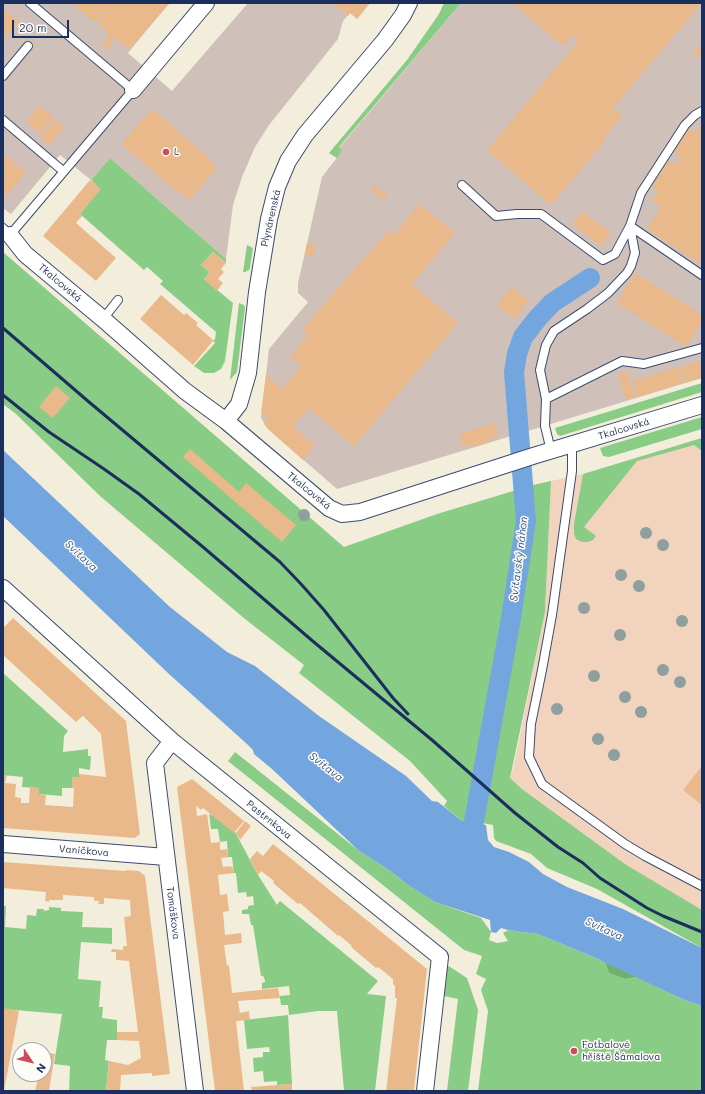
<!DOCTYPE html>
<html>
<head>
<meta charset="utf-8">
<style>
  body { margin:0 }
  #map { position:relative; width:705px; height:1094px; overflow:hidden; background:#f3eedb; font-family:Mali,sans-serif }
  canvas { display:block }
  .frame { position:absolute; inset:0; border:4px solid #1b2f5e; pointer-events:none }
  .north { position:absolute; left:12px; top:1042px; width:40px; height:40px; box-sizing:border-box; background:#fdfcf7; border:1px solid #a3aaba; border-radius:50%; rotate:125deg; font-size:11px; font-weight:700; line-height:16px; text-align:center; color:#1b2f5e }
  .north::after { content:''; display:block; margin:auto; width:14px; height:18px; background:#d1495b; clip-path:polygon(50% 0,100% 100%,50% 72%,0 100%) }
  .scale { position:absolute; left:12px; top:20px; width:57px; height:18px; box-sizing:border-box; border:2px solid #1b2f5e; border-top:0; padding-left:5px; font-size:12px; line-height:14px; white-space:nowrap; color:#1b2f5e; -webkit-text-stroke:3px #fdfcf7; paint-order:stroke }
</style>
</head>
<body>
<div id="map">
<canvas width="705" height="1094"></canvas>
<div class="frame"></div>
<div class="north">N</div>
<div class="scale">20 m</div>
</div>
<script>
const ctx = document.querySelector('canvas').getContext('2d');
ctx.lineJoin = 'round';
function fill(path, color) {
  ctx.fillStyle = color;
  ctx.fill(path, 'evenodd');
}
function poly(rows) {
  const path = new Path2D();
  for (const r of rows) {
    path.moveTo(r[0], r[1]);
    for (let i = 2; i < r.length; i += 2) path.lineTo(r[i], r[i + 1]);
  }
  return path;
}
function strokePath(path, color, width, dash) {
  ctx.strokeStyle = color;
  ctx.lineWidth = width;
  ctx.lineCap = dash ? 'butt' : 'round';
  ctx.setLineDash(dash || []);
  ctx.stroke(path);
}
function drawText(font, color, halo, rows, align = 'center') {
  ctx.font = font + ' Mali,sans-serif';
  ctx.lineWidth = 3;
  ctx.setLineDash([]);
  ctx.textBaseline = 'middle';
  ctx.strokeStyle = halo;
  ctx.fillStyle = color;
  for (const [text, x, y, turn = 0] of rows) {
    ctx.save();
    ctx.translate(x, y);
    ctx.rotate((+turn || 0) * Math.PI / 180);
    ctx.textAlign = isNaN(turn) ? turn : align;
    if (halo) ctx.strokeText(text, 0, 0);
    ctx.fillText(text, 0, 0);
    ctx.restore();
  }
}
fill(poly([
  [702,438,702,910,625,864,522,789,510,778,514,765,545,612,551,481,583,474]
]), '#f2d4be');
fill(poly([
  [3,3,169,3,128,53,172,91,248,3,370,3,357,19,350,13,343,21,338,39,269,125,255,147,242,177,233,205,226,259,110,158,91,180,60,155,11,214,3,208],
  [461,3,702,3,702,378,337,489,268,429,261,418,269,349,308,302,298,293,298,283,322,177,342,151,339,148]
]), '#cfc0ba');
fill(poly([
  [444,3,461,3,339,147,342,151,337,158,329,153,407,60,439,14],
  [110,158,226,259,226,263,213,252,201,265,210,272,204,279,233,303,225,361,221,369,214,373,204,373,194,366,215,343,213,341,215,339,216,332,160,284,163,281,147,267,144,270,80,214,100,189,91,180],
  [247,245,253,248,250,268,249,270,245,272,243,272],
  [3,252,344,547,437,514,533,485,551,481,545,612,510,778,522,789,625,864,702,910,702,948,597,889,547,868,531,854,496,841,494,838,493,825,466,820,462,821,444,806,447,801,410,761,299,673,304,665,245,619,100,496,16,414,3,404],
  [239,303,244,305,245,308,237,372,230,380],
  [702,383,702,392,560,436,557,434,555,428],
  [702,417,702,429,609,457,603,456,600,448],
  [702,438,702,451,694,445,637,461,584,527,596,536,593,540,588,542,582,542,576,539,574,534,574,524,583,474],
  [3,673,68,731,64,736,63,752,88,749,88,756,91,756,90,770,79,768,79,777,72,777,72,788,62,788,62,796,39,794,39,788,22,787,23,777,3,775],
  [235,752,358,850,389,870,408,885,435,902,481,918,491,932,489,940,497,943,508,941,503,933,508,930,538,934,605,962,609,973,625,979,637,977,680,998,702,1006,702,1091,478,1091,488,1011,481,990,486,979,476,974,482,956,464,950,228,761],
  [209,814,214,816,234,832,235,832,258,875,277,905,280,901,378,981,367,994,386,996,375,1091,344,1091,337,1011,318,1011,289,1015,288,1005,281,1005,280,998,280,996,290,995,289,986,262,989,262,983,265,982,265,980,263,976,261,976,253,925,251,925,249,914,242,914,242,910,248,909,248,906,254,905,253,896,247,897,246,892,238,893,236,873,234,873,232,857,228,857,227,841,220,842,218,829,211,829],
  [3,906,6,906,5,927,26,929,27,915,36,916,37,909,44,909,44,911,49,910,49,907,61,908,61,911,83,912,82,927,112,928,112,944,81,942,78,979,101,981,99,1007,103,1007,102,1018,117,1020,117,1040,107,1040,105,1060,109,1061,106,1091,69,1091,70,1066,54,1064,62,1014,3,1009],
  [447,965,467,978,478,1010,468,1091,447,1091,458,999,444,996],
  [288,1015,292,1084,277,1085,277,1081,264,1082,263,1071,254,1072,253,1058,263,1057,263,1052,270,1052,269,1047,247,1049,244,1020]
]), '#89cc85');
fill(poly([
  [605,962,637,977,625,979,609,973]
]), '#6eb072');
fill(poly([
  [3,450,170,607,227,652,255,666,319,716,406,776,432,801,438,802,462,821,465,820,486,825,488,840,494,847,509,852,529,862,543,874,567,887,623,909,702,948,702,1006,680,998,598,959,538,934,508,930,501,928,496,933,491,932,490,920,435,902,408,885,389,870,358,850,272,769,254,754,253,750,247,744,169,674,3,516]
]), '#73a5df');
strokePath(poly([
  [469,849,511,618,526,521,514,372,517,354,523,337,537,319,552,303,590,278]
]), '#73a5df', 20);
fill(poly([
  [72,3,114,3,100,20,97,19,95,22],
  [115,3,170,3,129,50,113,37,111,42,111,48,108,49,105,48,103,45,109,33,98,24],
  [333,3,370,3,357,19,350,13,348,16],
  [512,3,702,3,613,108,622,116,604,138,606,140,551,205,487,150,578,42,572,35,563,46],
  [3,9,19,22,3,40],
  [702,42,702,60,693,53],
  [40,106,54,118,40,133,26,122],
  [152,109,211,160,210,162,217,168,190,200,183,194,181,195,121,144],
  [55,120,64,127,49,145,40,137],
  [702,122,702,265,647,229,661,207,652,201,658,191,652,187,668,161,675,165,681,157,673,152,689,128,696,132],
  [3,153,26,172,3,199],
  [90,180,101,189,80,214,82,216,76,223,116,258,96,281,43,236],
  [375,185,388,196,384,201,371,190],
  [419,204,455,233,412,284,458,323,354,446,309,409,293,426,315,446,303,460,268,429,264,424,268,419,261,413,266,375,282,389,301,366,290,357,308,335,305,333,304,327,389,230,394,235],
  [582,211,611,233,601,246,572,224],
  [307,243,316,245,313,256,305,254],
  [213,252,226,263,221,269,224,272,218,279,223,283,217,291,204,279,210,272,201,265],
  [635,273,702,315,702,322,686,347,617,303],
  [512,287,529,301,514,319,497,305],
  [161,295,184,315,186,313,198,323,196,325,213,340,213,341,193,365,140,319],
  [702,361,702,378,685,383,680,367],
  [678,367,683,383,638,397,633,381],
  [627,371,635,397,626,400,618,374],
  [56,386,70,398,53,418,39,407],
  [495,423,499,435,489,438,491,442,474,447,473,444,463,447,459,434],
  [190,449,239,492,246,483,296,525,282,542,183,457],
  [13,618,126,721,140,834,135,838,3,828,3,775,7,775,5,783,16,784,15,797,21,798,21,803,29,803,30,787,39,788,39,794,46,795,45,805,73,807,74,788,72,788,72,777,79,777,79,774,106,777,101,734,83,716,76,722,3,655,3,628],
  [702,766,702,805,683,790],
  [192,779,244,821,234,833,203,808,201,810,196,806,197,816,207,814,211,843,220,842,220,850,227,849,228,857,221,858,223,867,231,866,231,867,233,867,234,873,218,875,220,895,227,894,229,911,223,912,225,935,241,933,242,943,224,945,227,966,229,965,232,993,278,988,280,998,238,1001,240,1013,249,1011,250,1020,236,1021,244,1091,215,1091,177,787],
  [245,821,251,826,240,840,236,833],
  [273,844,427,969,414,1091,386,1091,397,998,395,998,395,986,393,984,393,979,378,967,376,968,351,947,352,946,339,935,338,936,300,903,298,904,273,883,274,881,261,871,258,875,250,859,257,851,263,856],
  [3,862,126,871,126,870,139,871,145,876,170,1074,152,1076,152,1073,121,1075,120,1091,106,1091,109,1061,128,1065,141,1058,139,1041,117,1040,117,1032,138,1032,129,961,116,960,116,952,111,952,112,949,123,950,123,946,127,946,124,917,131,916,130,900,104,898,104,904,98,904,99,901,94,901,94,897,63,895,63,900,49,900,49,902,45,901,46,892,3,888],
  [3,1008,19,1011,4,1091,3,1091],
  [44,1052,55,1054,49,1091,35,1091,39,1074,44,1074],
  [292,1084,292,1091,252,1091,251,1087]
]), '#eab98b');
const service = poly([
  [3,76,28,46],
  [702,111,695,115,685,125,641,193,630,226,702,275],
  [3,120,63,171],
  [462,185,496,216,517,214,541,214,603,260,615,254,630,226,635,253,631,266,627,273,608,293,587,309,554,331,546,345,540,370,546,399],
  [3,228,10,235,133,90,30,3],
  [103,319,118,300],
  [572,444,572,471,552,615,542,670,531,724,529,757,542,784,625,844,645,856,702,886],
  [551,451,545,426,546,399,622,361,644,364,702,348]
]);
const minor = poly([
  [133,90,206,3],
  [10,235,25,254,103,319,185,391,226,421,329,508,342,514,360,512,533,456,702,405],
  [226,421,239,404,248,373,257,292,269,219,277,187,288,161,305,135,385,40,403,15,409,3],
  [3,588,172,741,440,957,425,1091],
  [172,741,155,763,195,1091],
  [3,844,166,857]
]);
strokePath(service, '#3b4c71', 10);
strokePath(minor, '#3b4c71', 18);
strokePath(service, '#fff', 8);
strokePath(minor, '#fff', 16);
strokePath(poly([
  [3,328,89,402,280,562,301,584,324,610,393,698,408,714],
  [3,395,49,432,104,469,139,494,203,547,315,643,432,740,515,813,558,847,583,863,600,878,647,908,663,916,702,932]
]), '#1b2f5e', 3);
ctx.fillStyle = '#8e9f9d';
for (const [x, y] of [
  [304,515],
  [646,533],
  [663,545],
  [621,575],
  [639,586],
  [584,608],
  [682,621],
  [620,635],
  [663,670],
  [594,676],
  [680,682],
  [625,697],
  [557,709],
  [641,712],
  [598,739],
  [614,755]
]) {
  ctx.beginPath();
  ctx.arc(x, y, 6, 0, 2 * Math.PI);
  ctx.fill();
}
for (const [x, y, r, color] of [
  [166,152,4,"#d1495b"],
  [574,1051,4,"#d1495b"]
]) {
  const dot = new Path2D();
  dot.arc(x, y, r, 0, 2 * Math.PI);
  ctx.fillStyle = color;
  ctx.fill(dot);
  strokePath(dot, '#fdfcf7', 1.5);
}
drawText('10px', '#1b2f5e', '#fdfcf7', [
  ["L",174,152],
  ["Fotbalové",582,1045],
  ["hřiště Šámalova",582,1057]
], 'left');
drawText('10px', '#1b2f5e', '#fdfcf7', [
  ["Plynárenská",271,218,-77],
  ["Tkalcovská",60,283,40],
  ["Tkalcovská",624,429,-17],
  ["Tkalcovská",309,491,39],
  ["Pastrnkova",269,820,39],
  ["Vaníčkova",84,851,5],
  ["Tomáškova",173,913,83]
]);
drawText('italic 11px', '#3a588b', '#fdfcf7', [
  ["Svitava",81,556,43],
  ["Svitavský náhon",519,559,-83],
  ["Svitava",326,767,38],
  ["Svitava",604,929,24]
]);
</script>
</body>
</html>
